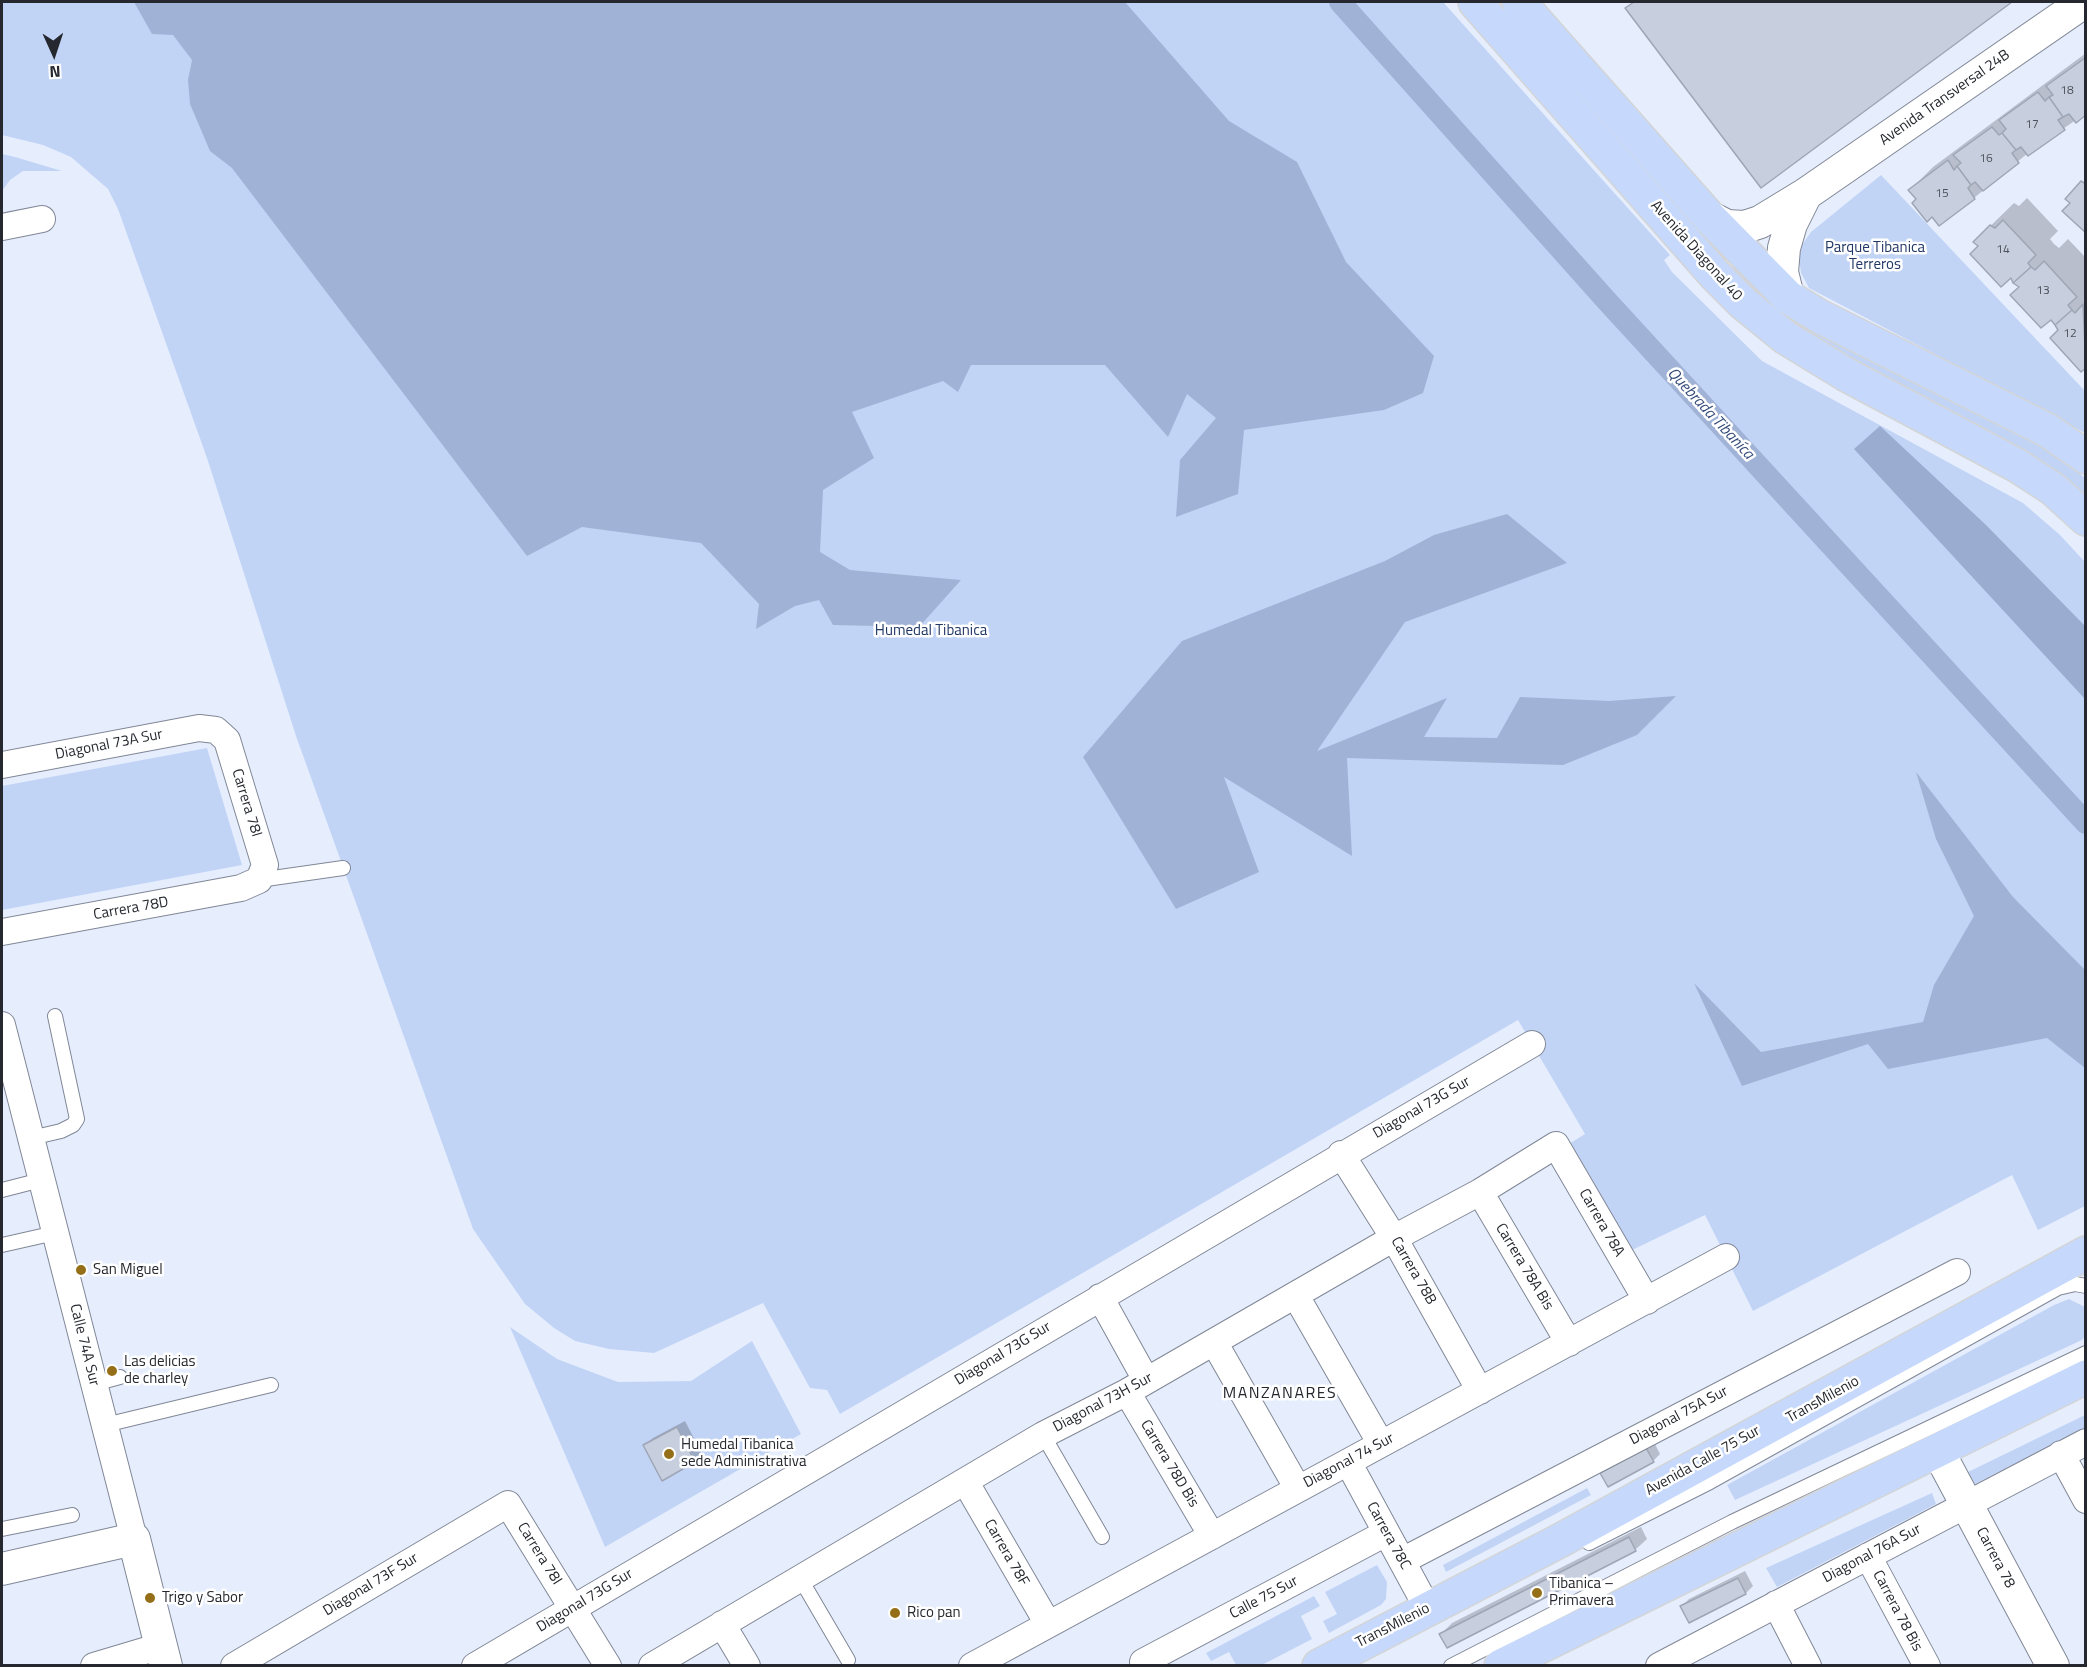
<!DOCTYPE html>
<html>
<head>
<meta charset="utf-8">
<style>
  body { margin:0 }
  #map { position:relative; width:2087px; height:1667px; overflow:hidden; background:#e6eefe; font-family:"Titillium Web",sans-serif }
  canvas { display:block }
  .frame { position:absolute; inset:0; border:3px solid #25282e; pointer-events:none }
  .north { position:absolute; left:24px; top:24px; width:60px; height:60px; -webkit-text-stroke:4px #fff; paint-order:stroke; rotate:177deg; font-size:16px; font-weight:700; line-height:24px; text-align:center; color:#25282e }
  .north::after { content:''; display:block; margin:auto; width:21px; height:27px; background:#25282e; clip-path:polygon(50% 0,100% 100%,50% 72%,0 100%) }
</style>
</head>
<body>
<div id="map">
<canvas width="2087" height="1667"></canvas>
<div class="frame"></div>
<div class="north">N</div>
</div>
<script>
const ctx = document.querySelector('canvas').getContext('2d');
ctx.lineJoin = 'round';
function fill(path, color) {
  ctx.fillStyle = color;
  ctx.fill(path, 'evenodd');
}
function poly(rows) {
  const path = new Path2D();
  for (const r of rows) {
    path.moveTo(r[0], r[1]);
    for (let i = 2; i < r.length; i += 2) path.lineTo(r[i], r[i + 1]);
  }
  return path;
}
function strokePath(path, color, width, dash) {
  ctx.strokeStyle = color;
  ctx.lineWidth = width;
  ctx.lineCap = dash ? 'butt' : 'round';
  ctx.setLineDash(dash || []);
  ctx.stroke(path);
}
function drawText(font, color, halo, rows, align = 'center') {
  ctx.font = font + ' "Titillium Web",sans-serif';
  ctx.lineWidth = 5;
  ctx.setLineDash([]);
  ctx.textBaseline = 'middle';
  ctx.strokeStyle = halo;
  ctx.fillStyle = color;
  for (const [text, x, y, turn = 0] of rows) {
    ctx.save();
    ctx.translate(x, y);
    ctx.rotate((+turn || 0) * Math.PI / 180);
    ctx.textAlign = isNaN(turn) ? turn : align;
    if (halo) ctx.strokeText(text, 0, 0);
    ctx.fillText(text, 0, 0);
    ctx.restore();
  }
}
fill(poly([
  [2,2,1443,2,1670,255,1664,260,1672,272,1762,361,2023,503,2060,535,2085,562,2085,1206,2038,1230,2012,1175,1753,1311,1705,1215,1630,1251,1569,1144,1585,1134,1518,1020,840,1414,827,1390,810,1388,763,1303,654,1353,609,1349,575,1341,554,1328,525,1304,473,1229,296,736,207,458,118,209,108,189,71,157,43,145,2,135],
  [2,154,15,157,62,171,23,171,10,180,2,191],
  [1881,175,2085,391,2085,433,1809,288,1801,273,1799,258,1802,245,1811,232],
  [1738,264,2060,457,2085,478,2085,498,1839,359,1726,272],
  [207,748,242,865,2,910,2,786],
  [2069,1299,2085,1307,2085,1336,2082,1340,1735,1500,1727,1485,2054,1305],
  [510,1327,557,1359,618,1382,691,1381,752,1341,801,1434,605,1547],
  [2085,1415,2085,1428,1975,1484,1968,1472],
  [1587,1488,1591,1495,1446,1572,1443,1565],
  [1932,1493,1936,1504,1777,1587,1766,1568],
  [1377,1565,1387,1582,1386,1599,1381,1605,1329,1633,1323,1621,1337,1614,1325,1592],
  [1314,1596,1320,1606,1301,1616,1312,1639,1262,1665,1236,1665,1229,1652,1211,1661,1206,1653]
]), '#c2d4f6');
fill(poly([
  [1880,426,1986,525,2085,626,2085,699,1854,449]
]), '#9aadd0');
fill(poly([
  [134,2,1125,2,1229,121,1297,162,1346,262,1434,356,1423,393,1384,410,1244,430,1238,494,1176,517,1180,460,1216,418,1187,394,1168,437,1105,365,971,365,958,392,943,381,852,412,874,458,823,490,820,552,850,570,961,580,919,627,833,625,819,600,795,606,756,629,759,604,701,543,582,527,527,556,232,168,210,151,190,104,188,80,192,60,173,35,152,34],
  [1507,514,1567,563,1405,622,1317,751,1447,698,1424,737,1497,738,1520,697,1609,701,1676,696,1637,735,1563,765,1347,758,1352,856,1224,777,1259,872,1176,909,1083,757,1182,641,1385,561,1434,535],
  [1916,772,2013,897,2085,970,2085,1068,2047,1038,1888,1069,1868,1044,1742,1086,1694,983,1761,1052,1923,1022,1934,985,1974,916,1936,839]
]), '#a0b2d5');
fill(poly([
  [1635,2,2009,2,1761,186,1630,5],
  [2086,53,2086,113,2028,153,1974,198,1918,199,1910,190,1933,167],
  [2027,198,2058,231,2050,239,2054,244,2059,248,2068,239,2086,258,2086,366,2051,318,1975,241,2014,203,2019,206],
  [685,1421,702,1454,694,1461,645,1445,653,1438],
  [1654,1442,1660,1454,1653,1461,1602,1473,1609,1466],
  [1641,1527,1647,1539,1635,1550,1441,1634,1452,1623],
  [1745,1571,1753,1586,1746,1593,1690,1621,1682,1606,1689,1599]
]), '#0003');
strokePath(poly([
  [1340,2,1606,300,2086,823]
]), '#a0b2d5', 22);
const building = poly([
  [1634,2,2012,2,1761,188,1625,8,1634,2],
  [2085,58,2086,115,2076,123,2069,114,2063,117,2049,97,2053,95,2046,86,2085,58],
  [2038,92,2045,101,2049,97,2063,117,2058,120,2065,130,2028,156,2021,147,2016,150,2002,133,2006,129,1999,120,2038,92],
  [1992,127,1999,135,2002,133,2016,150,2012,153,2019,163,1983,191,1975,182,1971,185,1957,166,1961,163,1953,155,1992,127],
  [1948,160,1954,170,1957,166,1971,185,1968,188,1975,199,1939,226,1932,217,1927,222,1912,203,1916,199,1908,190,1948,160],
  [2081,181,2086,184,2086,233,2062,211,2070,203,2065,199,2081,181],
  [2003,220,2036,255,2028,263,2031,267,2013,283,2011,278,2001,287,1970,254,1978,246,1973,242,1990,225,1995,228,2003,220],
  [2044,261,2077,297,2068,305,2072,310,2055,325,2051,320,2041,328,2010,295,2019,287,2013,283,2031,267,2035,270,2044,261],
  [2083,304,2086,368,2081,372,2050,338,2058,330,2055,325,2072,310,2075,313,2083,304],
  [677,1427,695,1462,662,1481,643,1445,677,1427],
  [1646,1448,1654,1462,1608,1487,1600,1473,1646,1448],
  [1629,1537,1636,1551,1447,1648,1439,1634,1629,1537],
  [1738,1578,1746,1594,1689,1623,1680,1606,1738,1578]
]);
fill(building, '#c7cfdf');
strokePath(building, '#9ea6b5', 1.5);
const service = poly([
  [259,880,343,868],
  [31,1138,61,1131,73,1125,77,1119,55,1016],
  [2,1190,41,1180],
  [2,1245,55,1233],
  [94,1384,120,1377],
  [105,1425,271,1385],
  [1043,1435,1102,1537],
  [2,1529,72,1515],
  [1589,1543,1710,1482,2058,1288,2075,1284,2086,1286],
  [800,1578,848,1660],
  [1451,1666,1732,1522,2086,1353]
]);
const minor = poly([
  [2,227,42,219],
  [2,765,199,728,216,730,227,740,265,865,259,880,241,888,2,932],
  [2,1025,134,1539],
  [1341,1154,1394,1238,1480,1391],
  [1480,1192,1569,1343],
  [1296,1296,1381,1444],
  [1100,1297,1146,1380],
  [1214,1342,1298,1489],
  [1127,1392,1212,1536],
  [2061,1454,2086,1500],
  [1348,1462,1428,1609],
  [965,1481,1048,1624],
  [1868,1556,1927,1666],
  [1402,1561,1957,1272],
  [1776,1604,1808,1666],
  [722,1624,747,1666],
  [1143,1662,1386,1533],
  [94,1666,161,1646],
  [234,1666,508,1504,608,1666],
  [475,1666,1532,1044],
  [652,1666,1043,1435,1127,1392,1394,1238,1480,1192,1556,1145,1647,1301],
  [972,1666,1726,1257],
  [1659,1666,2086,1442]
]);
const tertiary = poly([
  [1709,217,1727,226,1745,227,1760,222,1806,194,2084,2],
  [1788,297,1782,272,1784,248,1791,224,1806,194],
  [1938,1451,2053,1666],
  [2,1569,134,1539,166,1666]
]);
const primary = poly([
  [1475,2,1715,275,1743,303,1786,338,1845,374,2016,465,2053,489,2086,519],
  [1519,2,1709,217,1788,297,1819,316,2047,430,2086,457],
  [1319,1666,1561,1540,2086,1253],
  [1501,1666,2086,1377]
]);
strokePath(service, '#808796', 16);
strokePath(minor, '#808796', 28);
strokePath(tertiary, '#808796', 34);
strokePath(primary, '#d3d4d5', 36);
strokePath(service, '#fff', 14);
strokePath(minor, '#fff', 26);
strokePath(tertiary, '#fff', 32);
strokePath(primary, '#c6d9fd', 33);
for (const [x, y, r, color] of [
  [81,1270,6,"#946f18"],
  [112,1371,6,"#946f18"],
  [669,1454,6,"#946f18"],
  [1537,1593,6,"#946f18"],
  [150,1598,6,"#946f18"],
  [895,1613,6,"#946f18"]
]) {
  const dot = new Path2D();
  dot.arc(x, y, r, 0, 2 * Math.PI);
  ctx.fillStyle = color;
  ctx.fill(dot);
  strokePath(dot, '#fff', 2);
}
drawText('12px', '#4e525a', null, [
  ["18",2067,91],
  ["17",2032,125],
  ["16",1986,159],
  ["15",1942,194],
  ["14",2003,250],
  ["13",2043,291],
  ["12",2070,334]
]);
drawText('15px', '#25282e', '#fff', [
  ["Avenida Transversal 24B",1945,98,-35],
  ["Avenida Diagonal 40",1696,251,48],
  ["Diagonal 73A Sur",109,745,-11],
  ["Carrera 78I",246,803,73],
  ["Carrera 78D",131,909,-10],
  ["Diagonal 73G Sur",1422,1108,-30],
  ["Carrera 78A",1601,1223,60],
  ["Carrera 78A Bis",1524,1267,59],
  ["Carrera 78B",1413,1271,60],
  ["Calle 74A Sur",84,1345,76],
  ["Diagonal 73G Sur",1003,1354,-31],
  ["TransMilenio",1823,1400,-29],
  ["Diagonal 73H Sur",1103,1403,-28],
  ["Diagonal 75A Sur",1679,1416,-28],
  ["Diagonal 74 Sur",1349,1461,-28],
  ["Avenida Calle 75 Sur",1703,1461,-29],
  ["Carrera 78D Bis",1169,1464,59],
  ["Carrera 78C",1388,1536,61],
  ["Carrera 78F",1006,1553,60],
  ["Carrera 78I",539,1554,58],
  ["Diagonal 76A Sur",1872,1554,-28],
  ["Carrera 78",1995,1558,62],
  ["Diagonal 73F Sur",371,1585,-31],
  ["Calle 75 Sur",1264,1598,-28],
  ["Diagonal 73G Sur",585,1601,-31],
  ["Carrera 78 Bis",1897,1611,62],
  ["TransMilenio",1393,1626,-27]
]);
drawText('15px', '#213765', '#fff', [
  ["Parque Tibanica",1875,248],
  ["Terreros",1875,265],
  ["Humedal Tibanica",931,631]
]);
drawText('15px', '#25282e', '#fff', [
  ["San Miguel",93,1270],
  ["Las delicias",124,1362],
  ["de charley",124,1379],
  ["Humedal Tibanica",681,1445],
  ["sede Administrativa",681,1462],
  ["Tibanica –",1549,1584],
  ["Primavera",1549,1601],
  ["Trigo y Sabor",162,1598],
  ["Rico pan",907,1613]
], 'left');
drawText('italic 16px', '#344b7a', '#fff', [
  ["Quebrada Tibaníca",1710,414,47]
]);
ctx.letterSpacing = '1.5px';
drawText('16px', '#25282e', '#fff', [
  ["MANZANARES",1280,1394]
]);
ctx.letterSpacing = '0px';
</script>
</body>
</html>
